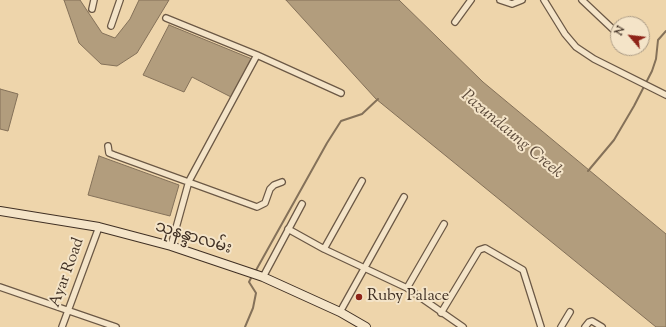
<!DOCTYPE html>
<html>
<head>
<meta charset="utf-8">
<style>
  body { margin:0 }
  #map { position:relative; width:666px; height:327px; overflow:hidden; background:#eed5ab; font-family:"Sorts Mill Goudy",serif }
  canvas { display:block }
  .north { position:absolute; left:610px; top:16px; width:40px; height:40px; box-sizing:border-box; background:#f4e4c8; border:1px solid #ac9c86; border-radius:50%; rotate:298deg; font-size:11px; font-weight:700; line-height:16px; text-align:center; color:#3f2f23 }
  .north::after { content:''; display:block; margin:auto; width:14px; height:18px; background:#8f2418; clip-path:polygon(50% 0,100% 100%,50% 72%,0 100%) }
</style>
</head>
<body>
<div id="map">
<canvas width="666" height="327"></canvas>
<div class="north">N</div>
</div>
<script>
const ctx = document.querySelector('canvas').getContext('2d');
ctx.lineJoin = 'round';
function fill(path, color) {
  ctx.fillStyle = color;
  ctx.fill(path, 'evenodd');
}
function poly(rows) {
  const path = new Path2D();
  for (const r of rows) {
    path.moveTo(r[0], r[1]);
    for (let i = 2; i < r.length; i += 2) path.lineTo(r[i], r[i + 1]);
  }
  return path;
}
function strokePath(path, color, width, dash) {
  ctx.strokeStyle = color;
  ctx.lineWidth = width;
  ctx.lineCap = dash ? 'butt' : 'round';
  ctx.setLineDash(dash || []);
  ctx.stroke(path);
}
function drawText(font, color, halo, rows, align = 'center') {
  ctx.font = font + ' "Sorts Mill Goudy","Noto Sans Myanmar",serif';
  ctx.lineWidth = 4;
  ctx.setLineDash([]);
  ctx.textBaseline = 'middle';
  ctx.strokeStyle = halo;
  ctx.fillStyle = color;
  for (const [text, x, y, turn = 0] of rows) {
    ctx.save();
    ctx.translate(x, y);
    ctx.rotate((+turn || 0) * Math.PI / 180);
    ctx.textAlign = isNaN(turn) ? turn : align;
    if (halo) ctx.strokeText(text, 0, 0);
    ctx.fillText(text, 0, 0);
    ctx.restore();
  }
}
const water = poly([
  [64,0,80,0,102,33,115,38,130,19,139,0,169,0,137,53,117,66,101,64,79,43,64,0],
  [286,0,399,0,483,82,666,234,666,327,656,327,376,99,286,0],
  [169,25,252,59,231,97,192,77,184,92,143,75,169,25],
  [0,89,18,94,8,131,0,129,0,89],
  [99,156,179,185,170,216,88,195,99,156]
]);
fill(water, '#b29d7d');
strokePath(water, '#847159', 1);
strokePath(poly([
  [588,171,614,140,634,106,652,71,656,59,658,40,666,31],
  [255,272,327,143,341,121,362,114,378,99],
  [245,327,253,308,256,293,249,282,252,276]
]), '#847159', 2);
const street = poly([
  [500,0,512,4,522,0],
  [544,0,565,34,576,47,594,59,666,95],
  [582,0,618,34],
  [92,9,94,0],
  [166,18,257,55,341,93],
  [455,22,471,0],
  [111,26,120,0],
  [108,146,109,153,114,155,257,207,265,203,270,189,274,185,282,182],
  [288,229,324,249,407,288,463,327],
  [171,246,189,181,257,55],
  [324,249,362,181],
  [263,277,302,204],
  [0,287,116,327],
  [407,288,444,224],
  [340,312,404,197],
  [441,313,479,250,485,248,523,270,541,327],
  [62,327,99,227],
  [561,327,570,312],
  [585,327,589,322,592,321,602,327]
]);
const secondary = poly([
  [0,211,99,227,171,246,263,277,340,312,366,327]
]);
strokePath(street, '#6b5845', 8);
strokePath(secondary, '#3f2f23', 10);
strokePath(street, '#f4e4c8', 5.5);
strokePath(secondary, '#f4e4c8', 8);
for (const [x, y, r, color] of [
  [359,297,4,"#8f2418"]
]) {
  const dot = new Path2D();
  dot.arc(x, y, r, 0, 2 * Math.PI);
  ctx.fillStyle = color;
  ctx.fill(dot);
  strokePath(dot, '#f4e4c8', 1.5);
}
drawText('16px', '#3f2f23', '#f4e4c8', [
  ["သုနန္ဒာလမ်း",193,239,17],
  ["Ayar Road",68,273,-70]
]);
drawText('16px', '#3f2f23', '#f4e4c8', [
  ["Ruby Palace",367,297]
], 'left');
drawText('italic 17px', '#5c4a3a', '#f4e4c8', [
  ["Pazundaung Creek",511,135,40]
]);
</script>
</body>
</html>
